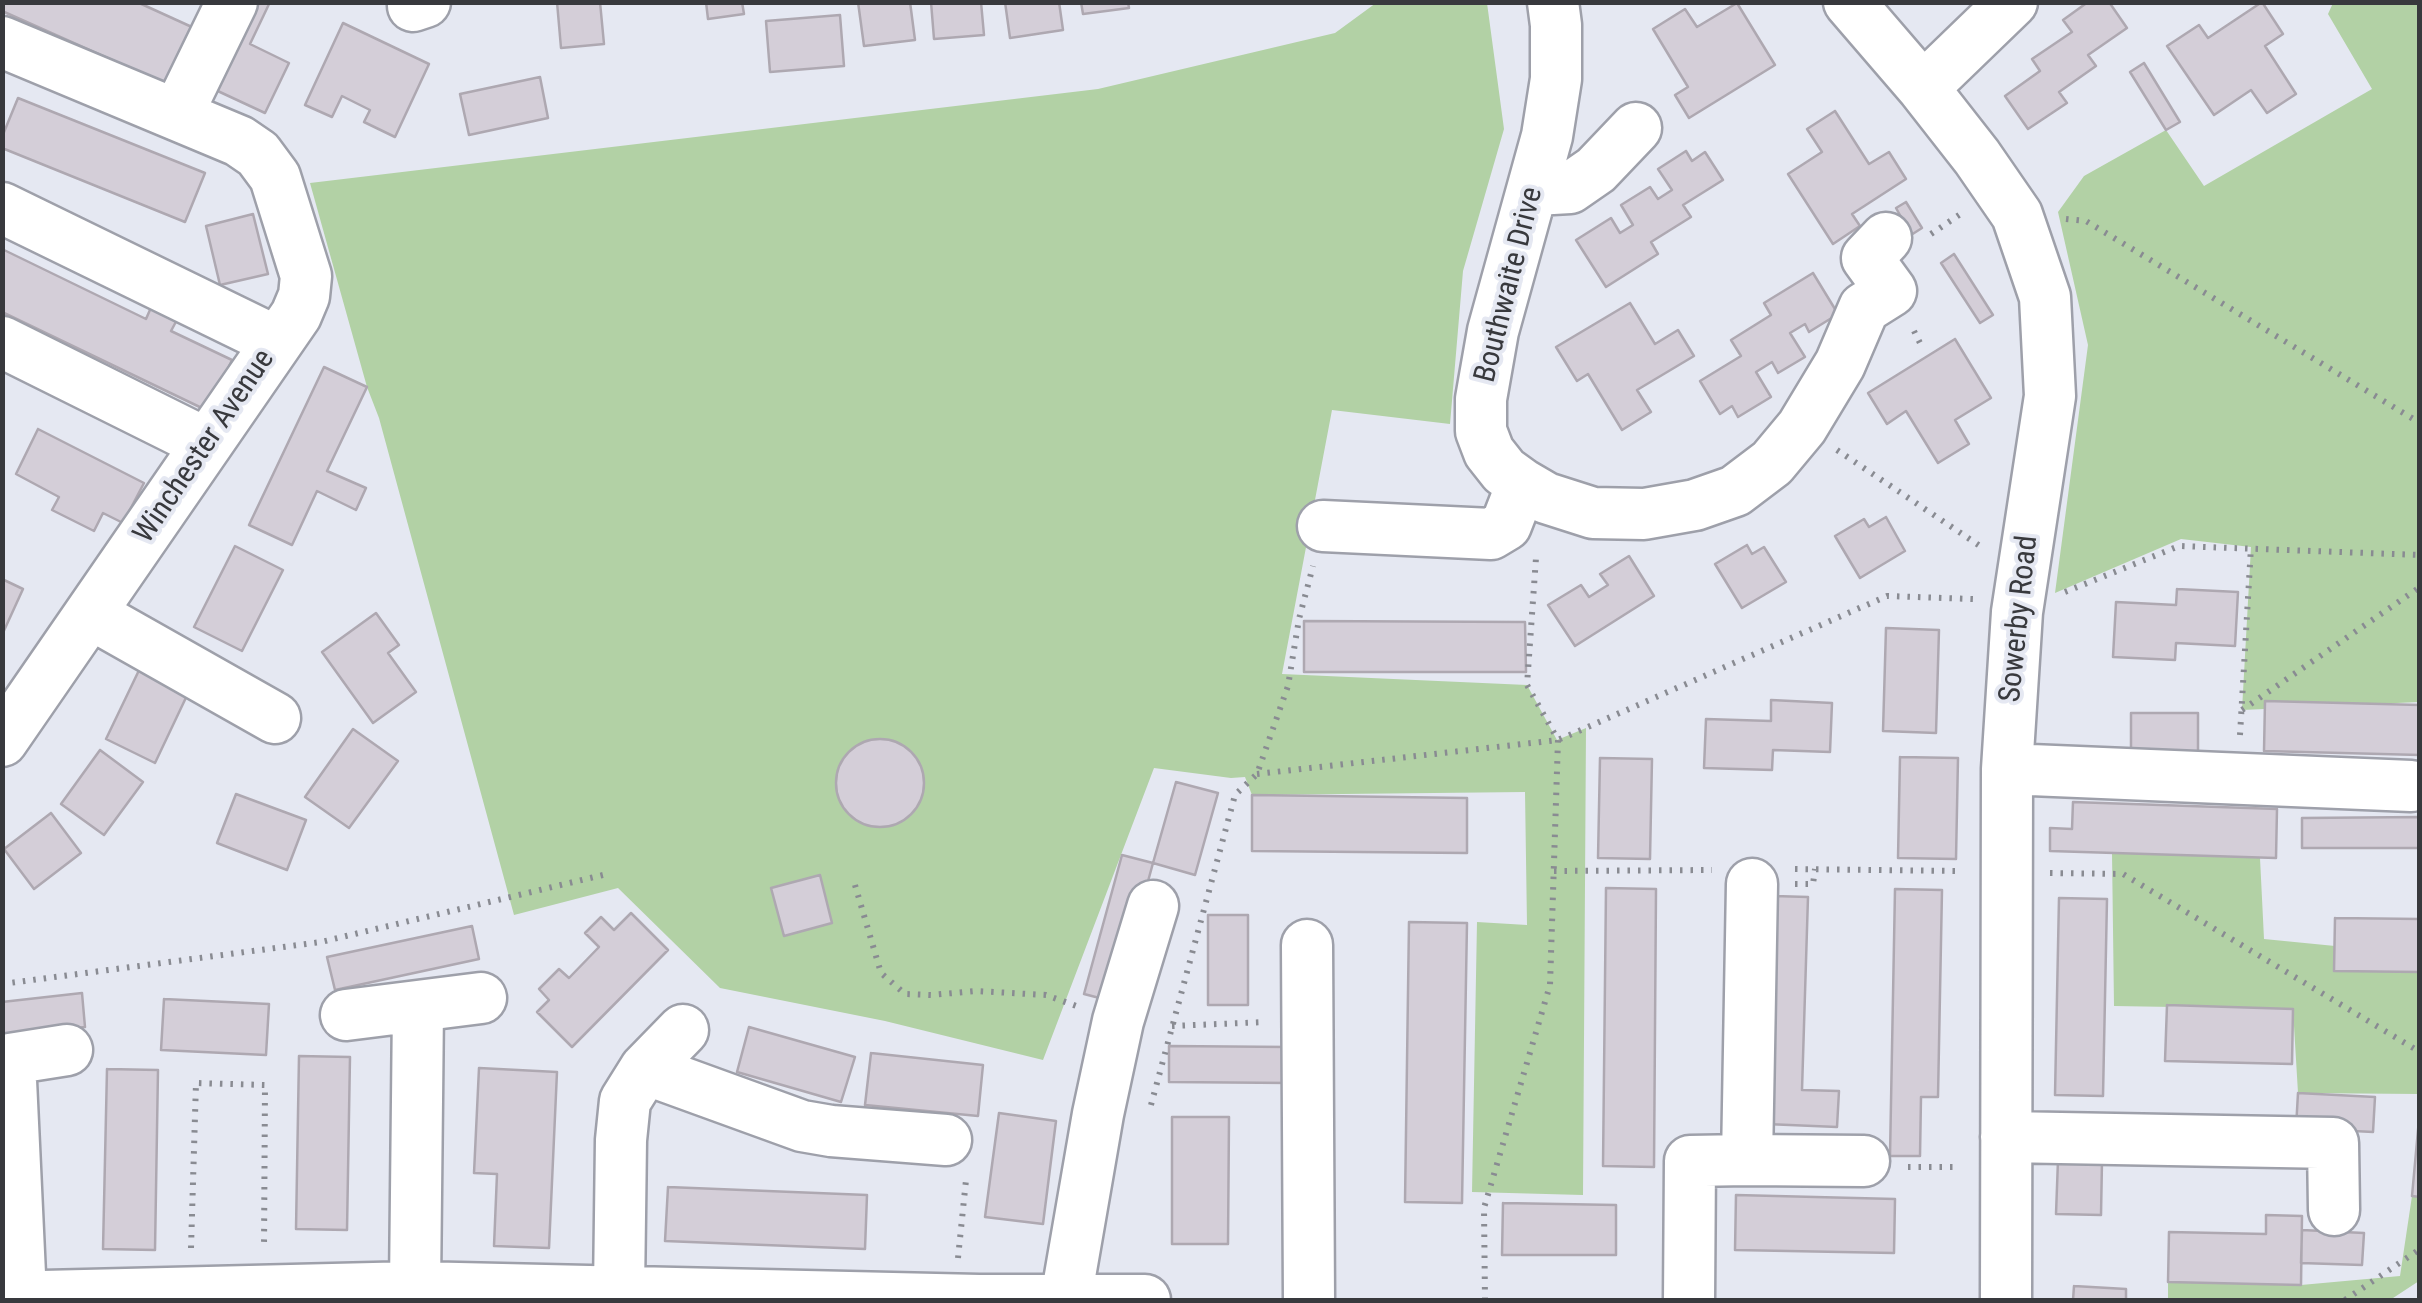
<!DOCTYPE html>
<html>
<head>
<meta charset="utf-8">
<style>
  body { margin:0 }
  #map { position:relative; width:2422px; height:1303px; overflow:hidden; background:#e5e8f2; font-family:"Roboto Condensed",sans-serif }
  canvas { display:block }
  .frame { position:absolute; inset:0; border:5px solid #38393d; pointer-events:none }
</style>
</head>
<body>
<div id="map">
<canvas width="2422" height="1303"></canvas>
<div class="frame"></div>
</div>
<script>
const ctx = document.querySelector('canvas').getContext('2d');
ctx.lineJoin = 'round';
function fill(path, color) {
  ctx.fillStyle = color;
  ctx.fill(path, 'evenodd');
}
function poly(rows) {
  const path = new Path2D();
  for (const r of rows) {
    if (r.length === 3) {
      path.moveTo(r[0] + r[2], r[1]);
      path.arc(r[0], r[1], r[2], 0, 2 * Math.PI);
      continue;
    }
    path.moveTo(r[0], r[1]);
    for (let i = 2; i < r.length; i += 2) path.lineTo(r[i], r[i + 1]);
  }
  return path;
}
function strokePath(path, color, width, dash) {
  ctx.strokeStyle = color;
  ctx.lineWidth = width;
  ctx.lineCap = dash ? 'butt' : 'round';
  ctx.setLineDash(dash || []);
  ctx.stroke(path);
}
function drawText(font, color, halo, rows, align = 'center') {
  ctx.font = font + ' "Roboto Condensed",sans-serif';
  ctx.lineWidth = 8;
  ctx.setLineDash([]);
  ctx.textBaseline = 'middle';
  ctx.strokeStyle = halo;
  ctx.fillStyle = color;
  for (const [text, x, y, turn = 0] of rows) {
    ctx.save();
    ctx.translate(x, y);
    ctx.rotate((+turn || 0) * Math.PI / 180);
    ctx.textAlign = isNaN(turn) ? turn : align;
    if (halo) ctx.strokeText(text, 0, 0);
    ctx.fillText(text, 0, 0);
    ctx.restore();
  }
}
fill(poly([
  [1376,3,1487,3,1504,129,1463,271,1450,424,1332,410,1282,674,1527,685,1557,740,1586,728,1583,1195,1472,1192,1477,922,1527,925,1525,792,1252,795,1245,777,1231,778,1154,768,1043,1060,885,1021,720,988,618,888,514,915,379,418,367,387,310,183,1098,89,1335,33],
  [2333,3,2419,3,2419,702,2242,710,2251,547,2181,539,2055,593,2088,345,2058,212,2084,176,2166,130,2204,186,2372,89,2328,14],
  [2112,853,2260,858,2264,939,2335,946,2335,971,2419,971,2419,1094,2298,1093,2293,1009,2114,1006],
  [2412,1196,2419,1197,2419,1281,2390,1300,2168,1300,2168,1282,2301,1285,2400,1276]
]), '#b2d1a5');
const building = poly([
  [2,2,137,2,205,33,179,90,2,11,2,2],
  [247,2,270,2,250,44,289,63,265,113,207,86,247,2],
  [557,2,600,2,604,44,561,48,557,2],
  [706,2,742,2,744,14,708,19,706,2],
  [858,2,910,2,915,40,864,46,858,2],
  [931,2,981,2,984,35,934,39,931,2],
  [1005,2,1059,2,1063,30,1010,38,1005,2],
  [1081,2,1128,2,1129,8,1083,14,1081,2],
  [2088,2,2109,2,2127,28,2088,55,2096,66,2059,92,2067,103,2028,129,2005,96,2040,71,2032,59,2072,32,2063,20,2088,2],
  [2262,2,2283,34,2265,46,2296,94,2267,113,2251,90,2214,115,2167,46,2199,25,2208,38,2262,2],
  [1737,3,1775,65,1689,118,1675,95,1688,87,1653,29,1685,9,1697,27,1737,3],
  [840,15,844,66,770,72,766,21,840,15],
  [343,23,429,64,395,137,364,122,370,110,342,96,332,117,305,105,343,23],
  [2144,63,2180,122,2166,130,2130,72,2144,63],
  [540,77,548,118,469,135,460,94,540,77],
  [18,98,205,173,185,222,2,148,2,137,18,98],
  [1835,111,1869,164,1889,152,1906,179,1852,214,1860,226,1833,244,1788,174,1822,152,1807,129,1835,111],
  [1686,151,1692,161,1705,152,1723,180,1683,205,1691,217,1651,242,1658,254,1606,287,1576,240,1611,218,1620,233,1633,225,1621,205,1650,187,1658,199,1672,190,1658,169,1686,151],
  [1906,202,1922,228,1911,235,1896,208,1906,202],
  [253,214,268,274,220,285,206,226,253,214],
  [2,249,146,319,153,303,179,316,171,331,232,360,208,411,2,312,2,249],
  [1954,254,1993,315,1980,323,1941,263,1954,254],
  [1813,273,1838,314,1809,332,1805,324,1790,333,1805,357,1778,373,1772,362,1756,372,1771,397,1738,417,1732,406,1720,414,1700,381,1741,356,1731,340,1771,315,1764,303,1813,273],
  [1630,303,1655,344,1678,330,1694,356,1637,390,1651,412,1622,430,1588,374,1577,381,1556,347,1630,303],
  [1955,339,1991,398,1955,420,1969,444,1938,463,1906,411,1887,424,1868,393,1955,339],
  [324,367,367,387,327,471,366,488,356,510,317,491,292,545,249,525,324,367],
  [38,429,144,483,123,523,103,513,94,531,52,510,59,497,16,474,38,429],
  [1886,517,1905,551,1860,578,1835,536,1864,519,1869,527,1886,517],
  [1747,545,1752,554,1764,547,1786,582,1742,608,1715,564,1747,545],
  [235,546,283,570,242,651,194,627,235,546],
  [1629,556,1654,596,1575,646,1548,605,1581,585,1589,597,1608,585,1600,574,1629,556],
  [2,579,23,589,2,635,2,579],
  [2177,589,2238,592,2235,646,2176,643,2175,660,2113,657,2116,602,2176,605,2177,589],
  [376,613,399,645,388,653,416,692,373,723,322,652,376,613],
  [1304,621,1525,622,1526,672,1304,672,1304,621],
  [1886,628,1939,630,1936,733,1883,731,1886,628],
  [142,664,191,687,155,763,106,739,142,664],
  [1771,700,1832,703,1830,752,1773,750,1772,770,1704,768,1706,719,1771,721,1771,700],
  [2265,701,2420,705,2420,755,2264,751,2265,701],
  [2131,713,2198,713,2198,762,2131,762,2131,713],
  [353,729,398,761,349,828,305,797,353,729],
  [880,783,44],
  [100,750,143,782,104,835,61,804,100,750],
  [1900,757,1958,758,1956,859,1898,858,1900,757],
  [1600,758,1652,759,1650,859,1598,858,1600,758],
  [1176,782,1218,793,1195,875,1153,863,1176,782],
  [236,794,306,820,287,870,217,843,236,794],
  [1252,795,1467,798,1467,853,1252,851,1252,795],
  [2073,802,2277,809,2276,858,2050,851,2050,828,2072,829,2073,802],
  [51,813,81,853,34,889,4,849,51,813],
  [2420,817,2420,848,2302,848,2302,818,2420,817],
  [1122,855,1153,863,1115,1002,1084,994,1122,855],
  [820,875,832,923,784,936,771,888,820,875],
  [1606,888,1656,889,1654,1167,1603,1166,1606,888],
  [1895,889,1942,890,1938,1097,1921,1097,1920,1156,1890,1156,1895,889],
  [1774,896,1808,897,1802,1090,1839,1091,1837,1127,1766,1124,1774,896],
  [2059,898,2107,899,2103,1096,2055,1095,2059,898],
  [631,913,668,950,572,1047,537,1012,549,1000,539,989,559,969,569,978,599,947,585,933,601,917,614,930,631,913],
  [1208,915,1248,915,1248,1005,1208,1005,1208,915],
  [2335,918,2420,919,2420,972,2334,971,2335,918],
  [1409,922,1467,923,1462,1203,1405,1202,1409,922],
  [472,926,479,959,335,990,327,957,472,926],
  [82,993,85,1027,2,1036,2,1002,82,993],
  [164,999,269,1004,266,1055,161,1050,164,999],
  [2167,1005,2293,1009,2292,1064,2165,1061,2167,1005],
  [749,1027,855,1057,841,1102,737,1072,749,1027],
  [1169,1046,1290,1047,1290,1083,1169,1082,1169,1046],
  [871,1053,983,1065,978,1116,865,1105,871,1053],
  [299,1056,350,1057,347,1230,296,1229,299,1056],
  [479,1068,557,1072,549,1248,494,1246,497,1174,474,1173,479,1068],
  [107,1069,158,1070,155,1250,103,1249,107,1069],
  [2298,1093,2375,1097,2373,1132,2296,1128,2298,1093],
  [2420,1108,2420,1197,2412,1196,2420,1108],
  [999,1113,1056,1121,1043,1224,985,1217,999,1113],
  [1172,1117,1229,1117,1228,1244,1172,1244,1172,1117],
  [2058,1160,2102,1161,2101,1215,2056,1214,2058,1160],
  [668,1187,867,1195,865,1249,665,1241,668,1187],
  [1736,1195,1895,1199,1894,1253,1735,1250,1736,1195],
  [1503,1203,1616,1205,1616,1255,1502,1255,1503,1203],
  [2266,1215,2302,1216,2301,1285,2168,1282,2169,1232,2266,1234,2266,1215],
  [2302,1230,2364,1233,2362,1265,2301,1263,2302,1230],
  [2074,1286,2126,1289,2126,1300,2073,1300,2074,1286]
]);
fill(building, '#d4ced8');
strokePath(building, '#aea8b1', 2.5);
const minor = poly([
  [1553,2,1556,25,1556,79,1547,136,1493,331,1481,399,1481,431,1489,452,1504,471,1522,484,1546,498,1593,513,1644,514,1695,505,1735,491,1772,463,1802,427,1840,364,1864,308,1891,291,1867,258,1886,238],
  [1849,2,1923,88,1977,157,2017,215,2045,297,2050,396,2017,612,2007,769,2006,1300],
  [413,6,425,2],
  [2,42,239,141,258,154,275,177,306,276,304,296,296,315,2,741],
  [1923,88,2012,2],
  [177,115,232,2],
  [1535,190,1570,188,1596,170,1636,128],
  [2,208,277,342],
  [2,342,207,444],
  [1323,526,1491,534,1506,525,1522,484],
  [91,614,275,718],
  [2007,769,2411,786],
  [1307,945,1309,1300],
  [346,1015,481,998],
  [10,1059,67,1050],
  [2,1061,10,1059,21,1296],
  [645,1069,683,1030],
  [2006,1137,2333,1143,2334,1210],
  [1747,1160,1864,1161],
  [415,1287,418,1007],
  [619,1291,621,1140,625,1101,645,1069,802,1126,831,1131,946,1140],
  [2,1297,415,1287,979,1300,1145,1300],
  [1066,1299,1098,1114,1118,1021,1153,906],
  [1689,1300,1690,1161,1747,1160,1752,884]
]);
strokePath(minor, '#9ea0aa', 55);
strokePath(poly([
  [2066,219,2086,221,2420,423],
  [1931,234,1962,213],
  [1914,331,1921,345],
  [1837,450,1980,546],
  [2065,592,2179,546,2420,555],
  [2242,710,2420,587],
  [2240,735,2251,547],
  [1257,774,1558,740,1887,596,1973,599],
  [1795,869,1962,871],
  [1554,871,1712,870],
  [2050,873,2123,874,2420,1052],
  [1795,884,1813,884,1815,869],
  [855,885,881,973,905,994,931,995,976,991,1046,995,1079,1007],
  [2,984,321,942,607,874],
  [1172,1026,1266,1022],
  [1151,1105,1235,795,1257,774,1288,686,1299,619,1313,566],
  [1908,1167,1960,1167],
  [191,1248,196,1083,265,1085,264,1249],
  [958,1258,966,1180],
  [1485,1300,1484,1208,1550,985,1558,740,1527,685,1536,558],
  [2345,1300,2420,1249]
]), '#898b92', 6, [2.5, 8]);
strokePath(minor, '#fff', 50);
drawText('30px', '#38393d', '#e5e8f2', [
  ["Bouthwaite Drive",1510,285,-76],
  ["Winchester Avenue",205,447,-56],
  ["Sowerby Road",2020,619,-84]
]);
</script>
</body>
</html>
